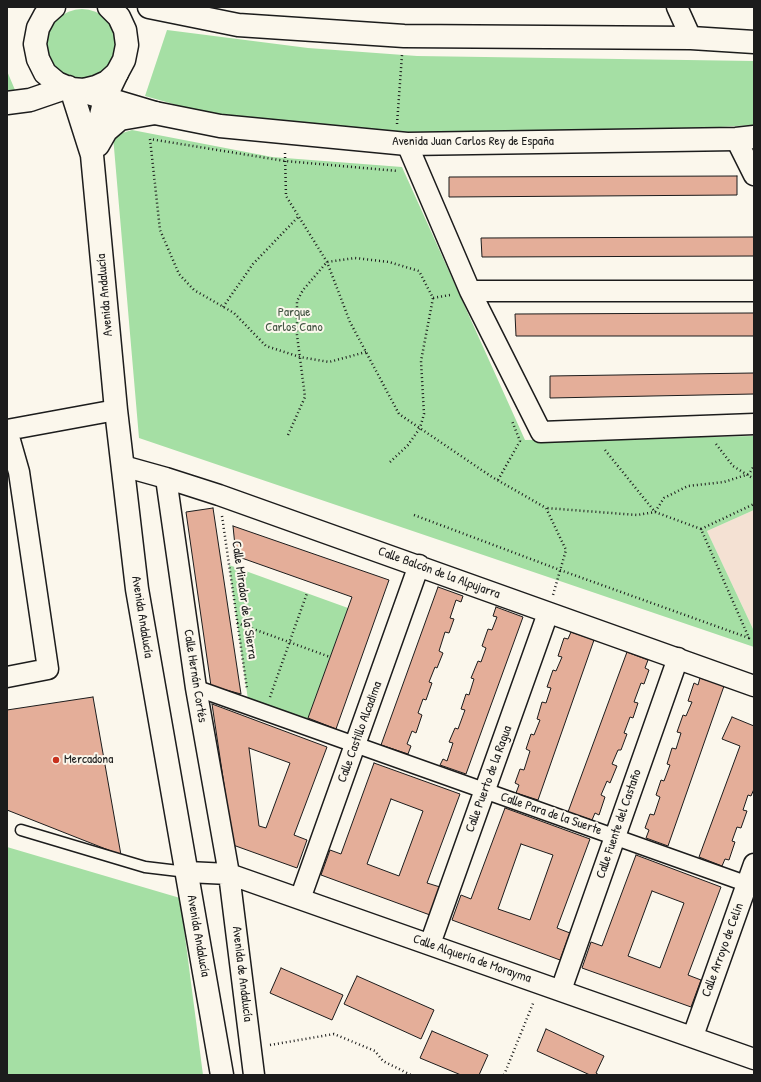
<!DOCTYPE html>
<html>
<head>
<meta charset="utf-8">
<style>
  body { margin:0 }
  #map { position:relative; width:761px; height:1082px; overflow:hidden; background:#fbf7ec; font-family:"Patrick Hand",sans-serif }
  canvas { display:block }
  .frame { position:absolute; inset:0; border:8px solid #1c1c1c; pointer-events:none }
</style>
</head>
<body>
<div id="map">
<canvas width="761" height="1082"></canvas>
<div class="frame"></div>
</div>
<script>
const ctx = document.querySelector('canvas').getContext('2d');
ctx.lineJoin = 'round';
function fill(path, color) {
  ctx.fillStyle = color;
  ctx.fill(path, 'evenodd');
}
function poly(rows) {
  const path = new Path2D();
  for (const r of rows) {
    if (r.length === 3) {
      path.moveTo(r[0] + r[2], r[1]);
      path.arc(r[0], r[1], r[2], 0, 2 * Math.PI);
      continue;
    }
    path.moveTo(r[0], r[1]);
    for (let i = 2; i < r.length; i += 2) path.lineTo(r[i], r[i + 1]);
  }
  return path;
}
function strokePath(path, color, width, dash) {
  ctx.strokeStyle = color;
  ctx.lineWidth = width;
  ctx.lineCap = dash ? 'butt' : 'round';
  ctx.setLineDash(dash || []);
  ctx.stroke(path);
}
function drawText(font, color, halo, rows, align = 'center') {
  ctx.font = font + ' "Patrick Hand",sans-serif';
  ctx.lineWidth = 4;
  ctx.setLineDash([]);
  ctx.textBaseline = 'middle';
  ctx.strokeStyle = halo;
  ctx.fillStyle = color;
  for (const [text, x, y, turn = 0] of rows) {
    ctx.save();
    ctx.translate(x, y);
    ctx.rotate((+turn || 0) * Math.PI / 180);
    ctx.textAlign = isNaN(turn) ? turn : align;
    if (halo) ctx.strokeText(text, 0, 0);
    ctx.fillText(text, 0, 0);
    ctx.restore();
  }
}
fill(poly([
  [754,510,754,631,707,531]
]), '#f4e1d3');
fill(poly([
  [82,44,35],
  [167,30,308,48,417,56,754,61,754,125,687,129,408,133,219,117,145,96],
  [7,71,15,90,7,91],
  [132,130,272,157,402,167,525,440,754,436,754,510,707,531,754,631,754,647,139,438,113,136],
  [229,565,348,608,305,727,249,707],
  [7,847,180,898,203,1075,7,1075]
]), '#a5dfa4');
const building = poly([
  [737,176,737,195,449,197,449,177,737,176],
  [754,237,754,256,482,257,481,238,754,237],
  [754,313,754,336,516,336,515,314,754,313],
  [754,373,754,394,550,398,550,376,754,373],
  [213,508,241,694,211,686,186,512,213,508],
  [233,526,389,580,336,729,308,718,352,597,236,556,233,526],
  [438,587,463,596,461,602,456,600,450,618,454,619,449,633,445,632,439,651,443,653,437,668,435,667,429,682,432,683,426,700,423,699,418,713,422,715,416,733,412,731,407,744,411,746,408,754,381,745,438,587],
  [496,607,523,617,466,774,440,765,443,759,447,761,453,743,449,742,455,728,458,729,465,710,461,709,466,694,469,695,474,679,471,678,478,661,481,662,486,648,482,646,488,629,492,630,497,617,493,616,496,607],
  [571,632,594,640,538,800,516,793,519,785,515,783,520,769,524,770,530,751,526,749,531,734,534,735,540,720,537,719,542,702,546,703,551,688,547,687,553,670,556,671,562,657,558,656,564,638,568,639,571,632],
  [627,652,648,660,645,668,649,670,644,684,641,683,634,702,638,703,633,718,630,717,624,733,627,734,621,750,618,750,612,764,617,766,610,783,607,781,601,795,605,797,599,815,595,813,592,820,568,812,627,652],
  [700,678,724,686,668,846,646,838,649,830,645,828,650,814,654,815,660,797,656,795,661,780,664,781,670,765,667,764,672,748,676,749,681,733,677,732,683,715,686,716,692,702,688,701,694,683,698,685,700,678],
  [93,697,121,855,7,810,7,710,93,697],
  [212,704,327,747,294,835,307,840,297,868,233,845,212,704],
  [249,748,290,763,266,828,259,826,249,748],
  [732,717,754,726,754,789,751,796,748,795,743,810,747,811,741,828,737,827,732,841,735,842,729,860,725,859,722,866,699,857,740,746,722,739,732,717],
  [374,763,460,794,427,883,440,887,430,915,321,875,330,850,341,854,374,763],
  [391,799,423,811,399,876,367,864,391,799],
  [505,808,590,839,557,928,570,933,560,960,452,920,461,895,471,899,505,808],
  [521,844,553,855,530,920,498,909,521,844],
  [636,855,721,887,688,975,701,980,691,1007,582,968,591,942,602,946,636,855],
  [652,891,684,903,660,968,628,956,652,891],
  [281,968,343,995,332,1020,270,993,281,968],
  [357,976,434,1010,421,1039,344,1004,357,976],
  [546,1029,604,1056,596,1073,599,1075,590,1075,537,1051,546,1029],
  [432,1031,488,1055,479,1075,461,1075,420,1058,432,1031]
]);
fill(building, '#e4ae99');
strokePath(building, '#1c1c1c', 1);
const service = poly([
  [21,830,145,867,187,872]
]);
const pedestrian = poly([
  [196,688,747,884]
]);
const minor = poly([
  [677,7,691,38],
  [736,139,754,175],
  [407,144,470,291,541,432,754,424],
  [470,291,754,291],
  [7,430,116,410],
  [123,466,166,478,219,495,754,686],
  [166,478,196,688,229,874,254,1075],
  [7,677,48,669,19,472,7,430],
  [187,872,229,874,754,1059],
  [300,899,419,565],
  [430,944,548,613],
  [561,990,678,658],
  [693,1036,754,864]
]);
const tertiary = poly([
  [54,7,45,15,38,28,35,44,38,59,45,73,57,83,71,89,84,90,96,87,107,82,117,73,124,60,127,45,125,30,119,17,109,7],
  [149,7,238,25,404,36,691,38,754,42],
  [78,90,155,113,220,126,407,144,736,139,754,137],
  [7,103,30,100,68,87]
]);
const secondary = poly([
  [71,89,92,155,116,410,137,589,222,1075],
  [98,145,106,131,120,119,155,113],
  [92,154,105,98,117,73]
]);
strokePath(service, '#1c1c1c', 13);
strokePath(pedestrian, '#1c1c1c', 18);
strokePath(minor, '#1c1c1c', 23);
strokePath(tertiary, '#1c1c1c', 25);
strokePath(secondary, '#1c1c1c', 25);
strokePath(poly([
  [397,124,402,55],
  [285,153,286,196,327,262,350,322,399,414,492,477,546,508,566,550,553,595],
  [223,307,253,264,299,216],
  [366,352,329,362,300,357,266,346,234,313,194,290,179,274,160,230,150,139,285,161,398,171],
  [288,435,305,397,297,335,297,301,303,290,327,262,355,258,389,262,419,271,433,298,450,295],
  [716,444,733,466,754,479],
  [605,450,655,512,664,498,688,486,724,482,749,474,754,466],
  [390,462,408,445,420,428,424,414,421,361,433,298],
  [498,480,520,441,512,421],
  [414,515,560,570,749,638,701,529,655,512,637,515,546,508],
  [222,516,247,689],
  [701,529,754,504],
  [237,623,330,657],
  [270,697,307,593],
  [270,1045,334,1034,375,1051,383,1061,411,1075],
  [504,1075,534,1001]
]), '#1c1c1c', 2.5, [1, 3]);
strokePath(service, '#fbf7ec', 10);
strokePath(pedestrian, '#fbf7ec', 15);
strokePath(minor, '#fbf7ec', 20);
strokePath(tertiary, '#fbf7ec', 22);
strokePath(secondary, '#fbf7ec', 22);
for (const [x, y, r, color] of [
  [56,760,4,"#c8321e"]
]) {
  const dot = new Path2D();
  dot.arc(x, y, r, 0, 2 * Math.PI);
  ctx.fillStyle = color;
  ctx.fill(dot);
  strokePath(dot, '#fbf7ec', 1.5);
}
drawText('13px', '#1c1c1c', '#fbf7ec', [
  ["Avenida Juan Carlos Rey de España",473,142],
  ["Avenida Andalucía",105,295,-95],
  ["Calle Balcón de la Alpujarra",439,573,20],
  ["Calle Mirador de la Sierra",244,600,82],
  ["Avenida Andalucía",142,617,81],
  ["Calle Hernán Cortés",195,676,81],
  ["Calle Castillo Alcadima",360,732,-70],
  ["Calle Puerto de la Ragua",489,779,-70],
  ["Calle Para de la Suerte",551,814,19],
  ["Calle Fuente del Castaño",619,824,-71],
  ["Avenida Andalucía",198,936,80],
  ["Calle Arroyo de Celin",723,950,-70],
  ["Calle Alquería de Morayma",472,959,19],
  ["Avenida de Andalucía",242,974,83]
]);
drawText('13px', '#455645', '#fbf7ec', [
  ["Parque",294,313],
  ["Carlos Cano",294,328]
]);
drawText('13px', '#1c1c1c', '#fbf7ec', [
  ["Mercadona",64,760]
], 'left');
</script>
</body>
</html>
